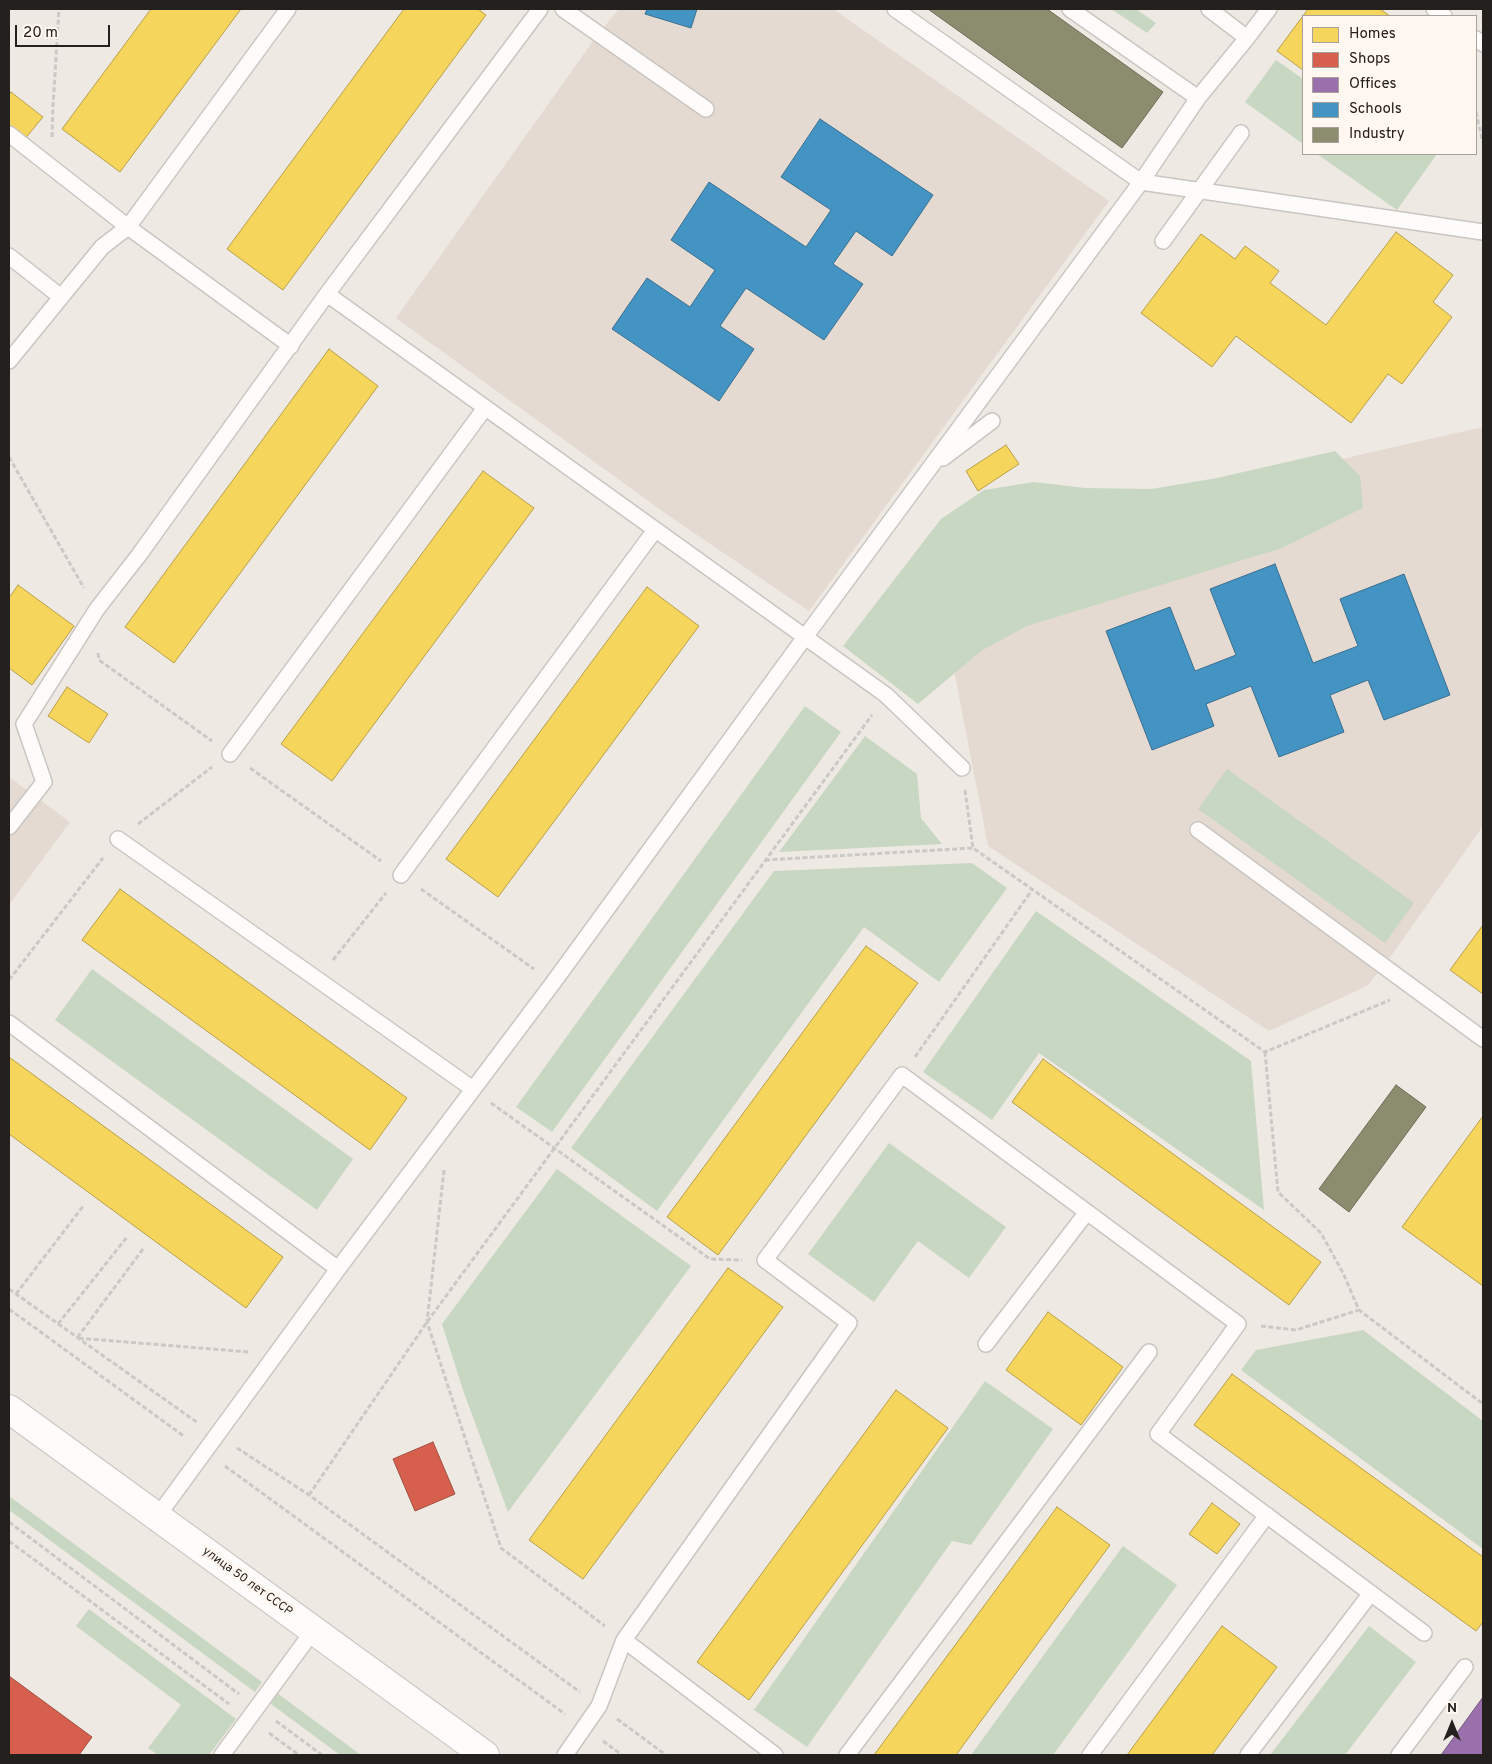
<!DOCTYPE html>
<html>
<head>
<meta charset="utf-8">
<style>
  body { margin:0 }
  #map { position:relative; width:1492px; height:1764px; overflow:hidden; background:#efe9e4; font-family:Overpass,sans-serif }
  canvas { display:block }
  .frame { position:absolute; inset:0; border:10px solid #24201d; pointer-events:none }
  .legend { position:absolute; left:1302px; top:15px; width:175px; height:140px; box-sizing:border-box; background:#fff7f0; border:1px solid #a7a19c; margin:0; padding:6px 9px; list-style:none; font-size:15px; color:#24201d }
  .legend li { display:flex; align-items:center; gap:10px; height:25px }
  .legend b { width:25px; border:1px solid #a7a19c }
  .north { position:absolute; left:1427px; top:1699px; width:50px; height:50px; -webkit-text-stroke:4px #fff7f0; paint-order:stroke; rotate:0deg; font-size:14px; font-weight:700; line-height:20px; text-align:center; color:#24201d }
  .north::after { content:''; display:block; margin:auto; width:18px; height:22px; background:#24201d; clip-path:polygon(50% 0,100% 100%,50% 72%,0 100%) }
  .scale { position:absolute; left:15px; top:25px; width:95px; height:22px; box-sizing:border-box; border:2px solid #24201d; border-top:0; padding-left:6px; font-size:15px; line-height:18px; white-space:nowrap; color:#24201d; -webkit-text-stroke:4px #fff7f0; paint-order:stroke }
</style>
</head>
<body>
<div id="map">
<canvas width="1492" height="1764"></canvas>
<div class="frame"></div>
<ul class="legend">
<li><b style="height:14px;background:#f6d55c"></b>Homes</li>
<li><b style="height:14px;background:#d6604d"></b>Shops</li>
<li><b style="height:14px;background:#9970ab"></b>Offices</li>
<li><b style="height:14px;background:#4393c3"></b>Schools</li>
<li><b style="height:14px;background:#8c8c6e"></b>Industry</li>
</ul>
<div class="north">N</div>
<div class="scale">20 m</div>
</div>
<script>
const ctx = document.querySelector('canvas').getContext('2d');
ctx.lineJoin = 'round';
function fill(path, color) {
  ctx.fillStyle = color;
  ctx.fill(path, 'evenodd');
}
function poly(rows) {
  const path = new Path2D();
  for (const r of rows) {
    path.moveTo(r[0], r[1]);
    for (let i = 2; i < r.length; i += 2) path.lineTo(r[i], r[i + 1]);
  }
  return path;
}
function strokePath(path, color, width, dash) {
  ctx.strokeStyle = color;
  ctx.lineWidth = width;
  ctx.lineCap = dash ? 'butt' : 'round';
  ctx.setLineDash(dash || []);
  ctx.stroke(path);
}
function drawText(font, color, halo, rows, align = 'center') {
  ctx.font = font + ' Overpass,sans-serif';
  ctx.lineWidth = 5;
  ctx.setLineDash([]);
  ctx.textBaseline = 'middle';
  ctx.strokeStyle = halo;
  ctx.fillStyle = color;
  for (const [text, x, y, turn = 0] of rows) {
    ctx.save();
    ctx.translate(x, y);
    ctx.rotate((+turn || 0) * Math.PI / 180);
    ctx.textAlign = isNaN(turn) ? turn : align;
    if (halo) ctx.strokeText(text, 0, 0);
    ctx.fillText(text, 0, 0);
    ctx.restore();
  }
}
fill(poly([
  [619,9,833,9,1109,201,809,611,669,516,396,318,598,34],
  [1483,427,1483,826,1384,966,1367,986,1269,1031,988,846,933,562,1070,529,1363,454],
  [9,777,70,822,9,905]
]), '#e5dad1');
fill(poly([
  [1111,9,1136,9,1156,23,1147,33],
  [1276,60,1303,79,1303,144,1245,102],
  [1317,154,1437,154,1397,210],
  [1335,451,1360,476,1363,508,1282,548,1027,626,981,651,918,704,843,646,941,519,984,490,1034,482,1085,488,1151,489,1217,478],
  [805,706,841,732,552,1132,516,1107],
  [865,736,917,774,921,818,942,844,779,852],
  [1227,769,1414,903,1385,943,1198,809],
  [972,863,1007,888,939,982,864,927,657,1211,571,1148,774,871],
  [1036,911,1251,1061,1264,1210,1039,1053,992,1120,923,1072],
  [92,969,353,1159,317,1210,55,1020],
  [889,1143,1006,1227,969,1278,918,1241,874,1302,808,1254],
  [557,1169,691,1266,508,1512,464,1393,442,1324],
  [1363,1330,1483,1421,1483,1549,1241,1370,1256,1350],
  [985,1381,1053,1429,971,1545,952,1541,807,1747,754,1710],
  [9,1496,262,1682,255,1692,9,1510],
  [1123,1546,1177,1585,1053,1755,971,1755],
  [89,1609,236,1719,209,1755,158,1755,148,1748,181,1705,76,1626],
  [1369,1626,1416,1662,1345,1755,1270,1755],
  [277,1693,361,1755,340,1755,271,1704]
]), '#c8d7c2');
const homes = poly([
  [151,9,241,9,120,172,62,129,151,9],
  [404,9,478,9,486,15,283,290,227,249,404,9],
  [1308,9,1380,9,1390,16,1303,16,1303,70,1277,51,1308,9],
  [11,92,43,117,24,140,9,128,9,95,11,92],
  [1396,232,1453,275,1433,302,1452,317,1402,384,1388,374,1351,423,1236,336,1212,367,1141,313,1201,234,1235,259,1245,246,1279,271,1270,283,1326,325,1396,232],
  [329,349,378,386,174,663,125,627,329,349],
  [1006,445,1019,464,978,491,966,471,1006,445],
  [483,471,534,508,332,781,281,744,483,471],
  [18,585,74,626,32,685,9,668,9,598,18,585],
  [647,587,699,626,498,897,446,859,647,587],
  [67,687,108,714,89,743,48,716,67,687],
  [120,889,407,1098,370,1150,82,940,120,889],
  [1483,925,1483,994,1450,970,1483,925],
  [866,946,918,983,718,1255,667,1217,866,946],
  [9,1057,283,1257,246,1308,9,1134,9,1057],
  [1043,1059,1321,1262,1289,1305,1012,1102,1043,1059],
  [1483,1116,1483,1286,1402,1227,1483,1116],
  [728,1268,783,1307,583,1579,529,1540,728,1268],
  [1048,1312,1123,1367,1081,1425,1006,1370,1048,1312],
  [1232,1374,1483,1557,1483,1622,1476,1631,1194,1425,1232,1374],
  [896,1390,948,1428,749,1700,697,1662,896,1390],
  [1212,1503,1240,1524,1217,1554,1189,1534,1212,1503],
  [1057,1507,1110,1545,956,1755,874,1755,1057,1507],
  [1222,1626,1277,1667,1212,1755,1127,1755,1222,1626]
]);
fill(homes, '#f6d55c');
strokePath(homes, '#b79f49', 1);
const shops = poly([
  [433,1442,455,1494,415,1511,393,1459,433,1442],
  [9,1676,92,1737,79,1755,9,1755,9,1676]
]);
fill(shops, '#d6604d');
strokePath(shops, '#a14d3f', 1);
const offices = poly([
  [1483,1697,1483,1755,1441,1755,1483,1697]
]);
fill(offices, '#9970ab');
strokePath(offices, '#765880', 1);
const schools = poly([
  [647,9,697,9,691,28,645,14,647,9],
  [820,119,933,195,892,256,856,231,833,264,863,284,824,340,746,288,720,326,754,349,719,401,612,329,647,278,690,307,715,270,671,240,709,182,806,247,831,210,781,177,820,119],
  [1275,564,1313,663,1358,646,1340,599,1404,574,1450,695,1384,720,1368,680,1330,695,1344,732,1279,757,1251,686,1206,704,1214,726,1152,750,1106,631,1170,607,1195,671,1236,655,1210,589,1275,564]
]);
fill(schools, '#4393c3');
strokePath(schools, '#3a7091', 1);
const industry = poly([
  [928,9,1047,9,1163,92,1122,148,928,9],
  [1396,1085,1426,1107,1349,1212,1319,1189,1396,1085]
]);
fill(industry, '#8c8c6e');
strokePath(industry, '#6d6c56', 1);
const lane = poly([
  [563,9,706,109],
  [895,9,1141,182,1483,232],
  [1070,9,1198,98],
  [1209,9,1247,38],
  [1434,9,1444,16],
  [1476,39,1483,44],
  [9,134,128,227,291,346],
  [1163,241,1241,133],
  [9,256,61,297],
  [327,294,805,637,1141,182,1198,98,1247,38,1269,9],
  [9,361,102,247,128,227,288,9],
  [943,458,992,421],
  [230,754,485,408],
  [9,827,44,782,24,724,97,609,139,555,327,294,540,9],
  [1198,830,1483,1039],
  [118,839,473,1089],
  [401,875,655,530],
  [9,1023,338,1269],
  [986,1344,1087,1212],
  [157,1517,338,1269,553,983,805,637,886,695,962,768],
  [624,1640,775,1755],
  [222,1755,313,1631],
  [565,1755,599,1706,624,1640,849,1323,765,1260,902,1075,1238,1324,1158,1434,1424,1633],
  [847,1755,1149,1352],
  [1090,1755,1267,1515],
  [1248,1755,1371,1593],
  [1399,1755,1465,1667]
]);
const secondary = poly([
  [9,1409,485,1755]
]);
strokePath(lane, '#c9c5c1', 18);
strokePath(secondary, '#c9c5c1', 30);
strokePath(poly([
  [1476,112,1483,143],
  [52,137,53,106,59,9],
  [9,457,84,588],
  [98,653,99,660,212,741],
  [250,768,381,861],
  [965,790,973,848,1265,1052,1390,1000],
  [138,824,212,767],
  [765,860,973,848],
  [421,889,534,969],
  [333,960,386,893],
  [9,980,103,858],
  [1265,1052,1278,1192,1321,1233,1343,1273,1359,1310,1483,1404],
  [915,1057,1032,890],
  [491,1103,710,1259,742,1260],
  [444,1170,427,1322,501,1548,605,1626],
  [143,1249,77,1338,249,1352],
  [9,1289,198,1423],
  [16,1294,84,1205],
  [9,1309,185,1437],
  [58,1324,127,1237],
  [1261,1326,1296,1330,1359,1310],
  [237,1448,309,1495,580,1692],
  [225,1466,565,1714],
  [309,1495,427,1322,872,715],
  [9,1522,239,1694],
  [9,1541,229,1704],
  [617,1719,666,1755],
  [276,1721,322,1755],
  [269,1733,299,1755],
  [603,1741,622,1755]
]), '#cbc9c6', 3, [5, 2.5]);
strokePath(lane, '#fdfcfb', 15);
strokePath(secondary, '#fdfcfb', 28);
drawText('12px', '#24201d', '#fff7f0', [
  ["улица 50 лет СССР",247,1582,36]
]);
</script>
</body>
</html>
